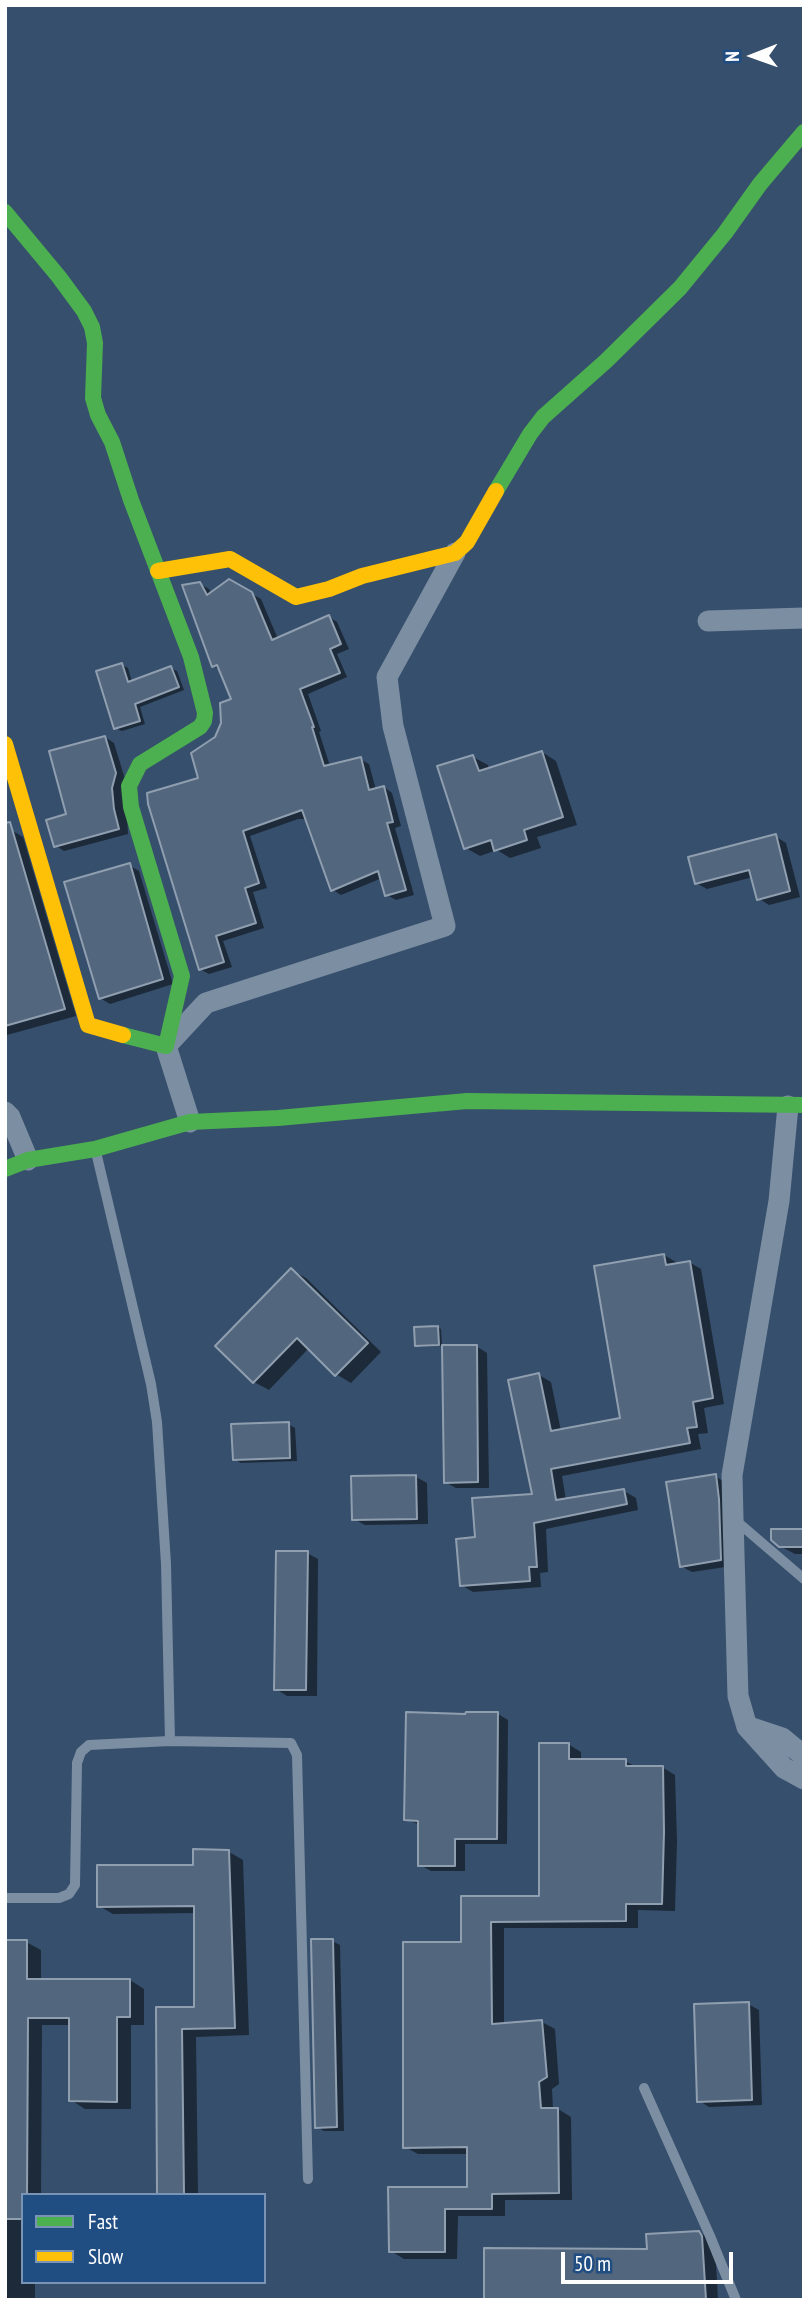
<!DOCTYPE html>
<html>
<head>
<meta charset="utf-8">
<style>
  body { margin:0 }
  #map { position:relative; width:809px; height:2305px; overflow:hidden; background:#364f6c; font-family:"PT Sans Narrow",sans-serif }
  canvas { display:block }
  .frame { position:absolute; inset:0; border:7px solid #fff; pointer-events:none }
  .legend { position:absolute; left:21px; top:2193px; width:245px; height:91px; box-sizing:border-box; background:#204d82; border:2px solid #7994b4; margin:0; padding:9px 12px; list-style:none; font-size:21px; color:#fff }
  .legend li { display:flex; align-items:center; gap:14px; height:35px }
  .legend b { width:35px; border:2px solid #7994b4 }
  .north { position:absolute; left:718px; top:21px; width:70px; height:70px; -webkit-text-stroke:5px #204d82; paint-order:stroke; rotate:269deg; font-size:19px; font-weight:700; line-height:28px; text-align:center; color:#fff }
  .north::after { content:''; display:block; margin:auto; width:24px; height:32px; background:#fff; clip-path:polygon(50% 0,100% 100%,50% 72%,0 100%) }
  .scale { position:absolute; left:561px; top:2252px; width:172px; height:32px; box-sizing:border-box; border:4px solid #fff; border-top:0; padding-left:9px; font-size:21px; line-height:24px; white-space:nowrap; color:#fff; -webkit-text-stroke:5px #204d82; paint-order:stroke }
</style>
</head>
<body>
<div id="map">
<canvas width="809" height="2305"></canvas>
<div class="frame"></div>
<ul class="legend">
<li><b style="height:9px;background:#4caf50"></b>Fast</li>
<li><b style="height:9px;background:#ffc107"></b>Slow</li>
</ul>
<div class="north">N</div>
<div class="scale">50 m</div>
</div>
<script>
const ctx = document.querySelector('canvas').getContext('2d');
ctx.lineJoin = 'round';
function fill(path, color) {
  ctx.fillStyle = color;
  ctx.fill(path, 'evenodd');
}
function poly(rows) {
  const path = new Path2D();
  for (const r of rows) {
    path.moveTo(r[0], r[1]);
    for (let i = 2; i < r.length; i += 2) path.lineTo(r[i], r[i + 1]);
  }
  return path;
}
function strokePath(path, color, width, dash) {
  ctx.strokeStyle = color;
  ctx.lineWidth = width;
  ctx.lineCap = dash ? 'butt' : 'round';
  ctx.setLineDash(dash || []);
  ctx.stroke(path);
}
fill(poly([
  [229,581,261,599,278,639,329,617,337,622,349,649,337,654,347,677,308,694,321,731,319,732,330,766,360,759,369,764,376,790,384,787,392,793,401,826,395,828,414,895,396,900,387,895,382,878,341,895,333,890,307,819,298,819,250,836,267,888,253,892,264,928,223,941,232,967,209,974,200,969,216,738,233,699,222,671,213,666,200,584,209,589,211,594],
  [122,665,128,668,132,682,171,668,177,671,184,690,140,707,145,724,122,731,115,728],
  [105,737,114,743,125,779,128,834,64,851,55,845],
  [542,752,556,761,577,825,537,837,541,848,510,858,497,850,480,856,466,848,473,757,488,765,489,770],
  [11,830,23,837,76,1016,7,1035,5,832],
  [775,836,786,843,800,897,769,905,758,898,753,877,707,889,696,883],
  [129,865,139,871,173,984,110,1004,100,998],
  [664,1255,676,1262,676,1265,689,1262,701,1269,724,1404,704,1408,708,1433,698,1434,701,1449,562,1476,566,1500,624,1491,636,1498,638,1510,546,1529,548,1572,540,1573,541,1587,473,1592,461,1585,476,1539,534,1495,539,1375,551,1382,561,1431,622,1419],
  [291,1270,306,1278,381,1352,351,1383,336,1374,309,1348,269,1390,254,1382],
  [438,1327,441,1329,442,1346,420,1347,417,1345],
  [476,1346,487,1353,489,1488,456,1488,445,1482],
  [288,1424,295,1428,297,1461,241,1463,234,1459],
  [715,1476,726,1483,732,1566,692,1572,681,1566],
  [416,1477,427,1483,428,1524,365,1525,354,1519],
  [804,1530,804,1554,795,1554,780,1546],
  [307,1553,318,1559,317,1696,287,1696,276,1689],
  [498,1714,508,1720,507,1844,465,1844,465,1871,431,1871,420,1865,420,1825,406,1819,467,1715],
  [568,1744,581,1752,581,1760,625,1761,638,1768,662,1767,675,1775,677,1841,675,1911,638,1910,638,1928,504,1928,504,2025,542,2022,555,2029,559,2084,552,2089,553,2109,558,2109,571,2117,572,2200,505,2200,505,2216,458,2216,457,2259,404,2259,391,2251,469,2188,469,2154,418,2154,405,2147,463,1944,463,1897,540,1897],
  [229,1852,243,1860,249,2035,196,2037,198,2195,159,2195,157,2009,196,2009,196,1913,113,1914,99,1906],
  [332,1941,340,1945,344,2131,324,2131,317,2127],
  [5,1942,26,1942,41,1950,41,1981,130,1980,144,1989,144,2025,131,2025,131,2109,85,2109,71,2100,71,2025,42,2025,41,2195,23,2195,23,2282,35,2282,35,2300,5,2300],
  [748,2004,759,2010,762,2105,709,2107,698,2100],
  [699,2232,712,2240,715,2245,718,2300,486,2300,649,2251]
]), '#0007');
const building = poly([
  [229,579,252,592,272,640,329,615,341,644,330,649,340,673,300,689,314,727,312,727,324,766,361,757,369,790,384,786,393,822,387,823,406,890,385,896,378,871,331,891,302,810,243,831,259,883,245,888,256,923,216,936,224,962,199,970,148,804,147,793,198,778,191,753,215,737,221,723,220,703,231,699,217,665,212,667,182,585,200,582,207,595,229,579],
  [122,663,128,682,171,666,179,687,135,704,140,721,114,729,96,671,122,663],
  [105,736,116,773,112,788,114,809,119,829,54,847,46,820,66,814,49,751,105,736],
  [542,751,563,817,524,830,527,840,494,851,491,840,464,849,437,766,473,755,479,771,542,751],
  [10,822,65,1009,5,1026,5,823,10,822],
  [776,834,790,891,757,900,749,870,695,884,688,857,776,834],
  [130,863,163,979,99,999,64,882,130,863],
  [664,1254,666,1265,690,1261,713,1398,693,1402,697,1427,687,1428,690,1443,551,1469,556,1500,624,1489,627,1504,534,1523,537,1567,529,1567,530,1581,460,1586,456,1539,475,1537,472,1498,532,1494,508,1380,539,1373,551,1431,620,1418,594,1266,664,1254],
  [291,1268,368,1343,335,1376,297,1338,253,1383,215,1346,291,1268],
  [438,1326,439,1345,415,1346,414,1327,438,1326],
  [442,1345,477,1345,478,1482,444,1483,442,1345],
  [289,1422,290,1458,233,1460,231,1424,289,1422],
  [716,1474,719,1499,721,1560,680,1567,666,1482,716,1474],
  [416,1475,417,1519,352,1520,351,1476,416,1475],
  [771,1529,804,1529,804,1547,779,1547,771,1540,771,1529],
  [276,1551,308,1551,306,1690,274,1690,276,1551],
  [406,1712,465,1714,466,1712,498,1712,497,1839,455,1839,455,1866,418,1866,418,1821,404,1820,406,1712],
  [539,1743,569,1743,569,1759,626,1759,626,1766,663,1766,664,1832,662,1904,626,1904,626,1921,491,1922,492,2024,542,2020,547,2077,539,2082,541,2108,558,2108,559,2193,492,2194,492,2209,445,2209,445,2252,389,2252,388,2187,467,2187,467,2147,403,2148,403,1942,461,1942,461,1896,539,1896,539,1743],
  [193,1849,229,1850,235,2028,182,2029,184,2195,157,2195,156,2007,194,2007,194,1906,97,1907,97,1865,193,1865,193,1849],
  [311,1939,333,1939,337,2127,315,2128,311,1939],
  [5,1940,27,1940,27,1979,130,1979,130,2017,117,2017,117,2102,69,2101,69,2018,28,2018,27,2195,23,2195,23,2219,5,2219,5,1940],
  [749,2002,752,2100,697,2102,694,2004,749,2002],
  [699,2231,702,2236,706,2300,484,2300,484,2248,647,2249,646,2234,699,2231]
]);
fill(building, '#52667d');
strokePath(building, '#909fb0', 2);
strokePath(poly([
  [96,1152,151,1384,157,1422,166,1564,170,1741],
  [734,1519,804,1579],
  [5,1898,59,1898,69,1894,75,1885,77,1763,81,1752,89,1745,170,1741,291,1743,297,1755,308,2179],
  [644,2088,710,2236,736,2300]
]), '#7c8ea2', 10);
strokePath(poly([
  [708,621,804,618],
  [788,1106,779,1201,732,1475,733,1518,738,1696,747,1727,784,1768,804,1779],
  [5,1112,10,1117,28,1160],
  [190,1122,166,1046,206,1003,445,926,393,726,387,677,455,553],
  [749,1727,782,1738,804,1756]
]), '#7c8ea2', 21);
strokePath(poly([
  [5,212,59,277,84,311,92,327,95,343,93,398,98,415,112,442,131,500,191,657,205,713,204,721,200,727,140,764,129,786,131,807,182,976,166,1046,123,1035],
  [496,491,530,434,543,417,606,361,680,288,725,233,760,184,804,132],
  [5,1169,28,1160,95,1149,190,1122,278,1118,467,1101,804,1105]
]), '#4caf50', 16);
strokePath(poly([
  [158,571,230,559,296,597,329,589,362,576,455,553,467,542,496,491],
  [5,744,88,1025,123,1035]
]), '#ffc107', 16);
</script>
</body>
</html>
